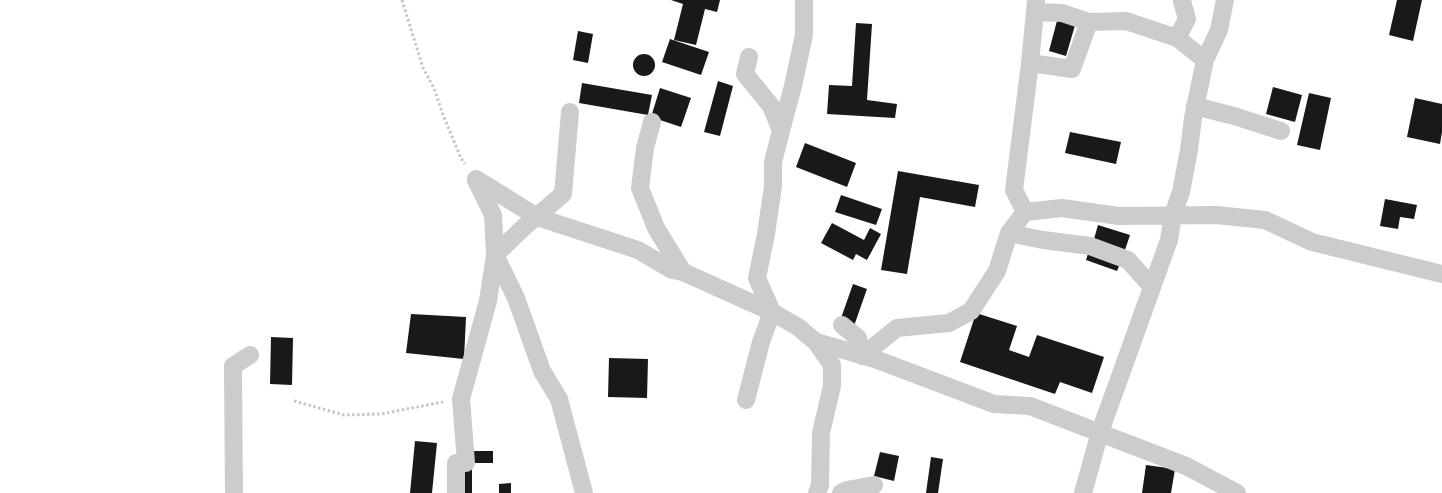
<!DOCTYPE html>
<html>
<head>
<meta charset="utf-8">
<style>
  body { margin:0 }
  canvas { display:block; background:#fff }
</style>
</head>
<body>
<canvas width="1442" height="493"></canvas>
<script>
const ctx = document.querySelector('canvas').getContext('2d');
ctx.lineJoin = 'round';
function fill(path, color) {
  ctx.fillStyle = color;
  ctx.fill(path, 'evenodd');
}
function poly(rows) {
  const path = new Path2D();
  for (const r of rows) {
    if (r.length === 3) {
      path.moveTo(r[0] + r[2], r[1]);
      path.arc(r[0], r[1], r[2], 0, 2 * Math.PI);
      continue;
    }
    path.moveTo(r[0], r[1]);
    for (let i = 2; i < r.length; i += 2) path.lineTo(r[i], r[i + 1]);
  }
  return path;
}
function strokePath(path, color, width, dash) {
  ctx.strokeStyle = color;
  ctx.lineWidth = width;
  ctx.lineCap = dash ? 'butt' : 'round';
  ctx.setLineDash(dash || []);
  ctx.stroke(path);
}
fill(poly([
  [671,0,720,0,717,12,705,9,696,45,674,40,683,4],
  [1397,0,1422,0,1413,41,1389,35],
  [1058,17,1076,22,1066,56,1049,51],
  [856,23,872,24,867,100,897,104,895,118,827,114,829,85,852,86],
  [578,31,593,34,588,63,573,60],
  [670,39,709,52,701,75,662,62],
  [644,65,11],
  [718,81,733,86,720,136,704,132],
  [582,83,652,95,648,115,579,103],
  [1273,87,1302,95,1295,122,1266,114],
  [660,88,691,98,681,127,651,117],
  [1309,93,1331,98,1320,150,1297,145],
  [1415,98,1442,104,1442,132,1440,144,1407,137],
  [1070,132,1121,142,1116,164,1065,153],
  [805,143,856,163,847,187,796,167],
  [898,171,979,185,975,207,920,197,907,274,881,270],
  [841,195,882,209,876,225,835,212],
  [1385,199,1417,205,1414,219,1400,217,1398,229,1380,226],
  [832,223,864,240,870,228,881,234,867,260,856,254,853,260,821,243],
  [1098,225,1130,235,1123,256,1092,246],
  [1090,247,1122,259,1117,271,1086,260],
  [853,284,867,289,854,326,840,321],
  [976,313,1017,326,1009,350,1029,357,1037,335,1104,357,1092,393,1060,382,1055,394,960,362],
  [411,314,466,317,464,359,406,353],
  [271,337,293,338,292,385,270,384],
  [609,358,648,359,647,398,608,397],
  [415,441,437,443,432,493,410,493],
  [472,451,493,451,493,463,472,463],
  [880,452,899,456,894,481,874,476],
  [931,457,943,459,938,493,926,493],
  [1146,465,1175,469,1171,493,1142,493],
  [459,466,472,466,472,493,458,493],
  [511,483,511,493,499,493,499,484]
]), '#191919');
strokePath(poly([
  [402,0,423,68,434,88,443,115,461,158,465,164],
  [294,401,344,415,381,414,443,402]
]), '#c6c6c6', 3, [2.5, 2.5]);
strokePath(poly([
  [1089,22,1126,21,1177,38,1205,60],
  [1177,38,1187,19,1182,1],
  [1030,63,1035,12],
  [1195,106,1234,116,1281,131],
  [652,122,645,148,640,188,656,228,683,272],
  [781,131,793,86,804,35,804,0],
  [476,179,537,217,638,250,672,270,683,272,772,312,798,327,816,342,875,359,994,404,1030,406,1186,466,1237,493],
  [476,180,493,215,495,255,516,298,542,371,559,399,584,493],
  [1025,212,1014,190,1030,63,1072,69,1089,22,1062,13,1035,12,1036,0],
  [1009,233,1043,240,1090,246,1128,260,1152,287],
  [842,325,858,338,862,356,897,328,949,323,971,311,997,271,1009,233,1025,212,1062,208,1119,216,1216,215,1265,220,1312,242,1442,274],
  [816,342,832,365,832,386,821,433,820,485,817,493],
  [746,400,761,342,772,312,757,278,766,234,773,186,773,162,781,131,771,106,745,74,749,57],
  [234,493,233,366,250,355],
  [456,493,456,463,466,463,461,399,488,301,495,255,523,228,563,194,570,112],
  [841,493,847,490,874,485],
  [1083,493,1100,432,1169,240,1173,215,1181,192,1189,150,1193,118,1205,60,1219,30,1225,0]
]), '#ccc', 18);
</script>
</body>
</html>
